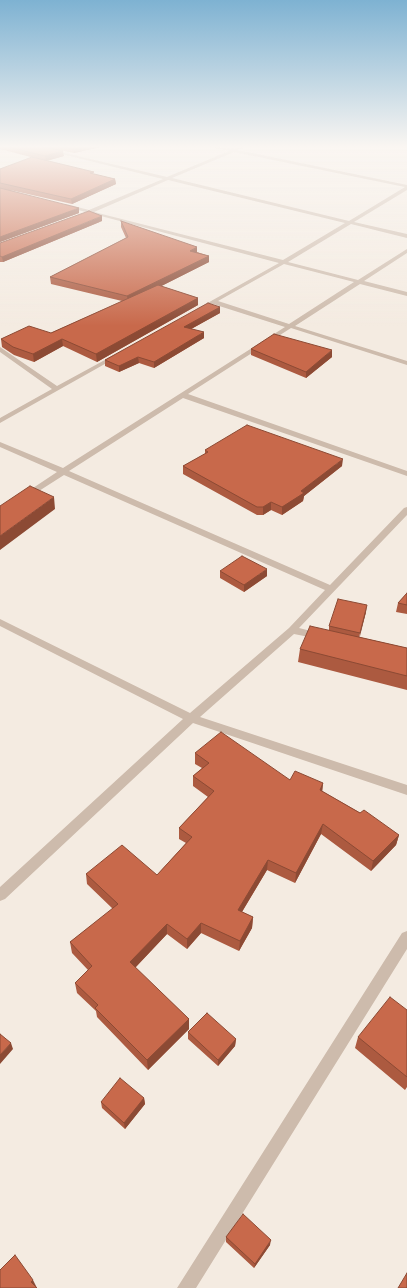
<!DOCTYPE html>
<html>
<head>
<meta charset="utf-8">
<style>
  body { margin:0 }
  canvas { display:block; background:#f4ebe1 }
</style>
</head>
<body>
<canvas width="407" height="1288"></canvas>
<script>
const ctx = document.querySelector('canvas').getContext('2d');
ctx.lineJoin = 'round';
function poly(rows) {
  const path = new Path2D();
  for (const r of rows) {
    path.moveTo(r[0], r[1]);
    for (let i = 2; i < r.length; i += 2) path.lineTo(r[i], r[i + 1]);
  }
  return path;
}
function fill(path, color) {
  ctx.fillStyle = color;
  ctx.fill(path, 'evenodd');
}
function strokePath(path, color, width, dash) {
  ctx.strokeStyle = color;
  ctx.lineWidth = width;
  ctx.lineCap = dash ? 'butt' : 'round';
  ctx.setLineDash(dash || []);
  ctx.stroke(path);
}
fill(poly([
  [29,146,35,146,167,177,229,151,208,146,233,149,247,146,238,150,407,185,407,190,354,222,407,234,407,238,351,224,288,262,358,280,407,249,407,253,364,281,407,292,407,296,360,284,295,326,407,361,407,365,291,328,188,394,407,471,407,476,183,398,69,471,330,585,404,508,407,507,407,515,299,628,323,634,324,636,323,638,319,639,294,634,200,717,407,785,407,795,193,723,5,899,0,901,0,887,183,719,0,626,0,619,190,713,289,628,325,590,64,475,28,498,22,498,21,496,57,472,0,447,0,442,63,468,285,327,213,304,200,311,195,310,279,263,63,206,66,204,89,210,163,179,29,146],
  [234,152,405,187,349,221,172,178,234,152],
  [168,180,345,223,283,260,94,212,168,180],
  [284,264,354,282,289,324,218,301,284,264],
  [0,347,57,386,114,355,119,356,0,423,0,418,52,389,0,352,0,347],
  [407,931,407,949,196,1288,177,1288,402,933,407,931]
]), '#cdbbac');
fill(poly([
  [0,146,39,146,64,156,46,161,0,149],
  [40,146,105,146,74,153],
  [0,169,94,174,115,179,116,184,72,204,10,190,79,213,0,242],
  [102,221,3,262,0,262,0,243],
  [121,221,197,252,209,256,209,262,161,286,198,298,198,305,97,362,63,346,34,362,14,355,2,347,1,339,51,333,122,301,51,284,50,277,126,238,121,227],
  [220,307,220,313,191,329,204,338,154,368,139,363,119,372,105,366,105,360],
  [251,349,332,357,306,378,251,355],
  [205,450,342,466,304,496,303,501,282,515,271,510,263,515,257,515,183,474,183,466,205,454],
  [220,571,267,576,244,592,220,578],
  [407,593,407,614,396,612,398,603],
  [366,612,359,637,407,648,407,690,298,662,300,649,329,630,329,626],
  [195,753,290,780,323,783,322,791,399,835,396,845,371,871,321,834,295,883,267,870,242,912,253,917,252,928,239,951,201,933,187,949,167,934,135,968,189,1019,189,1029,148,1070,97,1017,96,1011,77,993,75,983,88,970,72,953,70,942,113,909,87,884,86,874,157,875,186,843,179,839,179,828,208,797,193,786,193,776,202,768,195,764],
  [407,1010,407,1087,405,1090,355,1048,358,1037],
  [188,1032,236,1039,235,1046,218,1066,188,1039],
  [144,1098,145,1104,125,1129,102,1108,101,1102],
  [226,1237,270,1245,254,1268,226,1242]
]), '#ac5a40');
fill(poly([
  [87,146,105,146,74,153,73,149],
  [63,151,64,156,46,161,45,156],
  [115,179,116,184,72,204,71,199],
  [79,208,79,213,0,242,0,237],
  [102,216,102,221,3,262,2,257],
  [197,247,197,254,190,251],
  [209,256,209,262,128,303,127,296],
  [198,298,198,305,97,362,96,354],
  [220,307,220,313,184,333,184,327],
  [204,332,204,338,154,368,154,362],
  [62,339,63,346,34,362,33,354],
  [332,350,332,357,306,378,306,372],
  [138,357,139,363,119,372,119,366],
  [343,459,342,466,304,496,303,501,282,515,282,507,301,491],
  [54,497,55,509,0,550,0,536],
  [271,502,271,510,263,515,263,507],
  [267,569,267,576,244,592,244,585],
  [367,605,366,612,359,640,360,633],
  [323,783,322,794,320,790],
  [323,824,321,834,295,883,296,873],
  [399,835,396,845,371,871,373,861],
  [268,860,267,870,237,920,238,910],
  [253,917,252,928,239,951,240,941],
  [201,923,201,933,187,949,187,939],
  [167,924,167,934,131,972,130,962],
  [189,1019,189,1029,148,1070,147,1060],
  [236,1039,235,1046,218,1066,218,1060],
  [11,1043,13,1049,0,1064,0,1055],
  [144,1098,145,1104,125,1129,124,1123],
  [271,1240,270,1245,254,1268,255,1264],
  [33,1280,37,1288,31,1282]
]), '#8c4a34');
const building = poly([
  [5,146,39,146,63,151,45,156,5,146],
  [59,146,87,146,73,149,59,146],
  [32,157,94,172,90,173,115,179,71,199,0,183,0,169,32,157],
  [0,188,79,208,0,237,0,188],
  [89,211,102,216,2,257,0,256,0,243,89,211],
  [121,221,197,247,190,251,209,256,127,296,50,277,128,237,121,221],
  [158,285,198,298,96,354,62,339,33,354,13,347,1,339,29,326,51,333,158,285],
  [208,303,220,307,184,327,204,332,154,362,138,357,119,366,105,360,208,303],
  [274,334,332,350,306,372,251,349,274,334],
  [247,425,343,459,301,491,304,493,282,507,271,502,263,507,257,507,183,466,208,452,205,450,247,425],
  [30,486,54,497,0,536,0,506,30,486],
  [242,556,267,569,244,585,220,571,242,556],
  [407,593,407,605,398,603,407,593],
  [338,599,367,605,360,633,329,626,338,599],
  [310,626,407,648,407,676,300,649,310,626],
  [221,732,290,780,295,771,323,783,320,790,360,813,364,810,399,835,373,861,323,824,296,873,268,860,238,910,253,917,240,941,201,923,187,939,167,924,130,962,189,1019,147,1060,95,1008,98,1005,75,983,92,966,70,942,118,904,86,874,122,845,157,875,192,837,179,828,214,791,193,776,209,763,195,753,221,732],
  [390,997,407,1010,407,1077,358,1037,390,997],
  [207,1013,236,1039,218,1060,188,1032,207,1013],
  [0,1034,11,1043,0,1055,0,1034],
  [120,1078,144,1098,124,1123,101,1102,120,1078],
  [243,1214,271,1240,255,1264,226,1237,243,1214],
  [15,1255,33,1280,31,1282,37,1288,0,1288,0,1270,15,1255],
  [407,1273,407,1288,398,1288,407,1273]
]);
fill(building, '#c8694b');
strokePath(building, '#8c4a34', 1);
const sky = ctx.createLinearGradient(0, 0, 0, 326);
sky.addColorStop(0, '#7eb2d2');
sky.addColorStop(0.45, '#faf6f2');
sky.addColorStop(1, '#faf6f200');
ctx.fillStyle = sky;
ctx.fillRect(0, 0, 407, 326);
</script>
</body>
</html>
